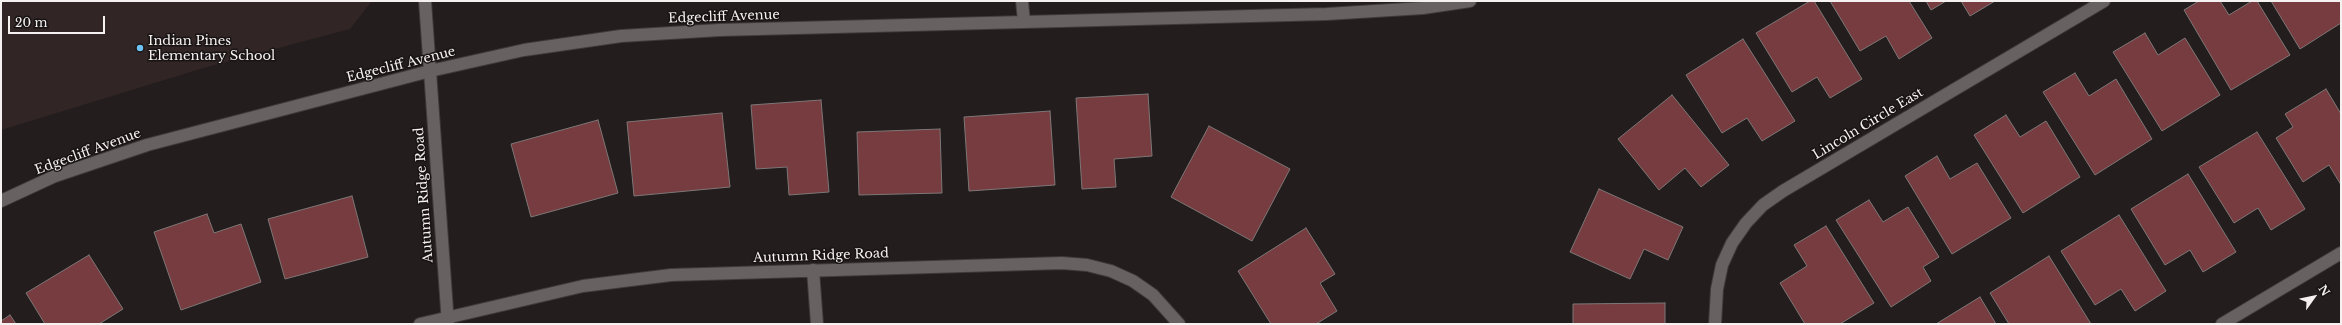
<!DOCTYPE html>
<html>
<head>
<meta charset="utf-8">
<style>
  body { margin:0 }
  #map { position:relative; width:2342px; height:325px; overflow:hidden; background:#231d1d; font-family:"Libre Baskerville",serif }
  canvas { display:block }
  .frame { position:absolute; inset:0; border:2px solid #f6f1f1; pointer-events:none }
  .north { position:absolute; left:2294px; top:277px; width:40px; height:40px; -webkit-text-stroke:3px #191414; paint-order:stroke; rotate:57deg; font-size:11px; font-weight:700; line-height:16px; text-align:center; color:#f6f1f1 }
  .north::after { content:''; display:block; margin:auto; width:14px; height:18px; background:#f6f1f1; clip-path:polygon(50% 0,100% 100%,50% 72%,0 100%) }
  .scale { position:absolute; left:8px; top:16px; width:97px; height:18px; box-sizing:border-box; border:2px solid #f6f1f1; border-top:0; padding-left:5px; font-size:12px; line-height:14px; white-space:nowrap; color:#f6f1f1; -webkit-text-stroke:3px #191414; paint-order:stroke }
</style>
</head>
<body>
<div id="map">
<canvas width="2342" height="325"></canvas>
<div class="frame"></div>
<div class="north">N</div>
<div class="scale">20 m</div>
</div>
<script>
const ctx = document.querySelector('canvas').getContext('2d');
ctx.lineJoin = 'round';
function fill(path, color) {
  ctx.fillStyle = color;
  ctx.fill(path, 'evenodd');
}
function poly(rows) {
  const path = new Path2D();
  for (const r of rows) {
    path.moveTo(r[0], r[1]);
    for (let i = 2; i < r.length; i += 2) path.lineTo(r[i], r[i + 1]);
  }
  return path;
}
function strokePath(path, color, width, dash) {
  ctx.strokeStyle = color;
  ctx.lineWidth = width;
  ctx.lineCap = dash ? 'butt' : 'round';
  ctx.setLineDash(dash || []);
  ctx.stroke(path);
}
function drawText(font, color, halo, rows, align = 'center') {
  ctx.font = font + ' "Libre Baskerville",serif';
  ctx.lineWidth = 3;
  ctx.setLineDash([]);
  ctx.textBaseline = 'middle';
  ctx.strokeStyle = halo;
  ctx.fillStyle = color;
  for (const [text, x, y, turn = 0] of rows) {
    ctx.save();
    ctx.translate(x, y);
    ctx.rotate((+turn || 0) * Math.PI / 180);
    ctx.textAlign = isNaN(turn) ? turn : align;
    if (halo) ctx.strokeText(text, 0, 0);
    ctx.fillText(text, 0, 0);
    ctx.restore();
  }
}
fill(poly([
  [1,1,372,1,350,29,207,67,1,130]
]), '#312525');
const building = poly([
  [1810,1,1814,1,1862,79,1830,98,1817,77,1792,92,1756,33,1810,1],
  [1830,1,1909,1,1932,38,1899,59,1886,36,1860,51,1830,1],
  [1926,1,1946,1,1931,10,1926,1],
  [1961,1,1995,1,1970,16,1961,1],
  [2199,1,2220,1,2229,15,2252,1,2257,1,2290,55,2231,90,2184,10,2199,1],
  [2271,1,2341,1,2341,23,2300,49,2271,1],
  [2145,33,2158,55,2185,38,2220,95,2162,131,2113,52,2145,33],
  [1743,39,1795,121,1762,141,1747,118,1722,133,1686,75,1743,39],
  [2075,73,2089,96,2116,79,2152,139,2095,175,2043,92,2075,73],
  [2326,89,2341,114,2341,185,2329,165,2303,182,2276,138,2293,127,2285,114,2326,89],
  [1148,94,1152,156,1114,159,1116,187,1082,189,1076,98,1148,94],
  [1672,95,1729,165,1701,187,1685,168,1659,190,1618,139,1672,95],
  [821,100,829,192,789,195,787,167,756,169,751,105,821,100],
  [1050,111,1055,185,969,191,964,117,1050,111],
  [722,113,730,187,634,196,627,122,722,113],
  [2006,115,2020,137,2046,121,2080,177,2023,213,1974,135,2006,115],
  [598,120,618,193,531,217,511,144,598,120],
  [1209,126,1290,169,1252,241,1171,197,1209,126],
  [940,129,942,193,859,195,857,132,940,129],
  [2257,132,2305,209,2271,230,2258,208,2234,223,2199,167,2257,132],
  [1937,156,1950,179,1977,163,2011,218,1952,254,1905,176,1937,156],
  [2188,174,2236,252,2203,272,2190,250,2165,265,2131,209,2188,174],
  [1599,189,1683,227,1668,260,1644,249,1630,279,1570,252,1599,189],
  [352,196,368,257,285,279,268,219,352,196],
  [1869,200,1883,222,1908,207,1939,257,1923,267,1931,281,1891,307,1836,220,1869,200],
  [207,214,214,233,241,224,261,282,181,310,154,232,207,214],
  [2119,215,2166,291,2135,311,2121,289,2095,305,2061,251,2119,215],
  [1826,226,1874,303,1840,324,1805,324,1780,283,1807,266,1794,245,1826,226],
  [1306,228,1335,274,1320,283,1337,311,1316,324,1271,324,1238,271,1306,228],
  [89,255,123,309,99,324,45,324,26,293,89,255],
  [2049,256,2091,324,2009,324,1990,293,2049,256],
  [1980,297,1996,324,1936,324,1980,297],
  [1665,303,1665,324,1573,324,1573,304,1665,303],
  [10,315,16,324,1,324,1,321,10,315]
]);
fill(building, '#763c3f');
strokePath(building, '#7e7777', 1);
const minor = poly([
  [425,1,448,324],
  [1022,1,1024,22],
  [1,201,55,176,147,145,430,71,524,50,621,36,720,30,1327,14,1423,8,1470,1],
  [813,270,817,324],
  [420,324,583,286,671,275,1062,263,1087,265,1111,271,1133,281,1153,295,1179,324],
  [1715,324,1717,289,1722,265,1732,243,1746,223,1763,205,1783,191,2104,1],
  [2222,324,2341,253]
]);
strokePath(minor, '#3f3a3a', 14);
strokePath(minor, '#686161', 12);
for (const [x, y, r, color] of [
  [140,48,4,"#6ec2f4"]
]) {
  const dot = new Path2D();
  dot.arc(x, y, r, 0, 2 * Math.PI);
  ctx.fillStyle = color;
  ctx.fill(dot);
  strokePath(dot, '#191414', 1.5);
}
drawText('13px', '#f6f1f1', '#191414', [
  ["Edgecliff Avenue",724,17,-2],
  ["Edgecliff Avenue",401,65,-14],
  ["Lincoln Circle East",1868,124,-31],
  ["Edgecliff Avenue",88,152,-20],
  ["Autumn Ridge Road",424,195,-94],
  ["Autumn Ridge Road",821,256,-2]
]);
drawText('13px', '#f6f1f1', '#191414', [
  ["Indian Pines",148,41],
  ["Elementary School",148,56]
], 'left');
</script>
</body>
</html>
